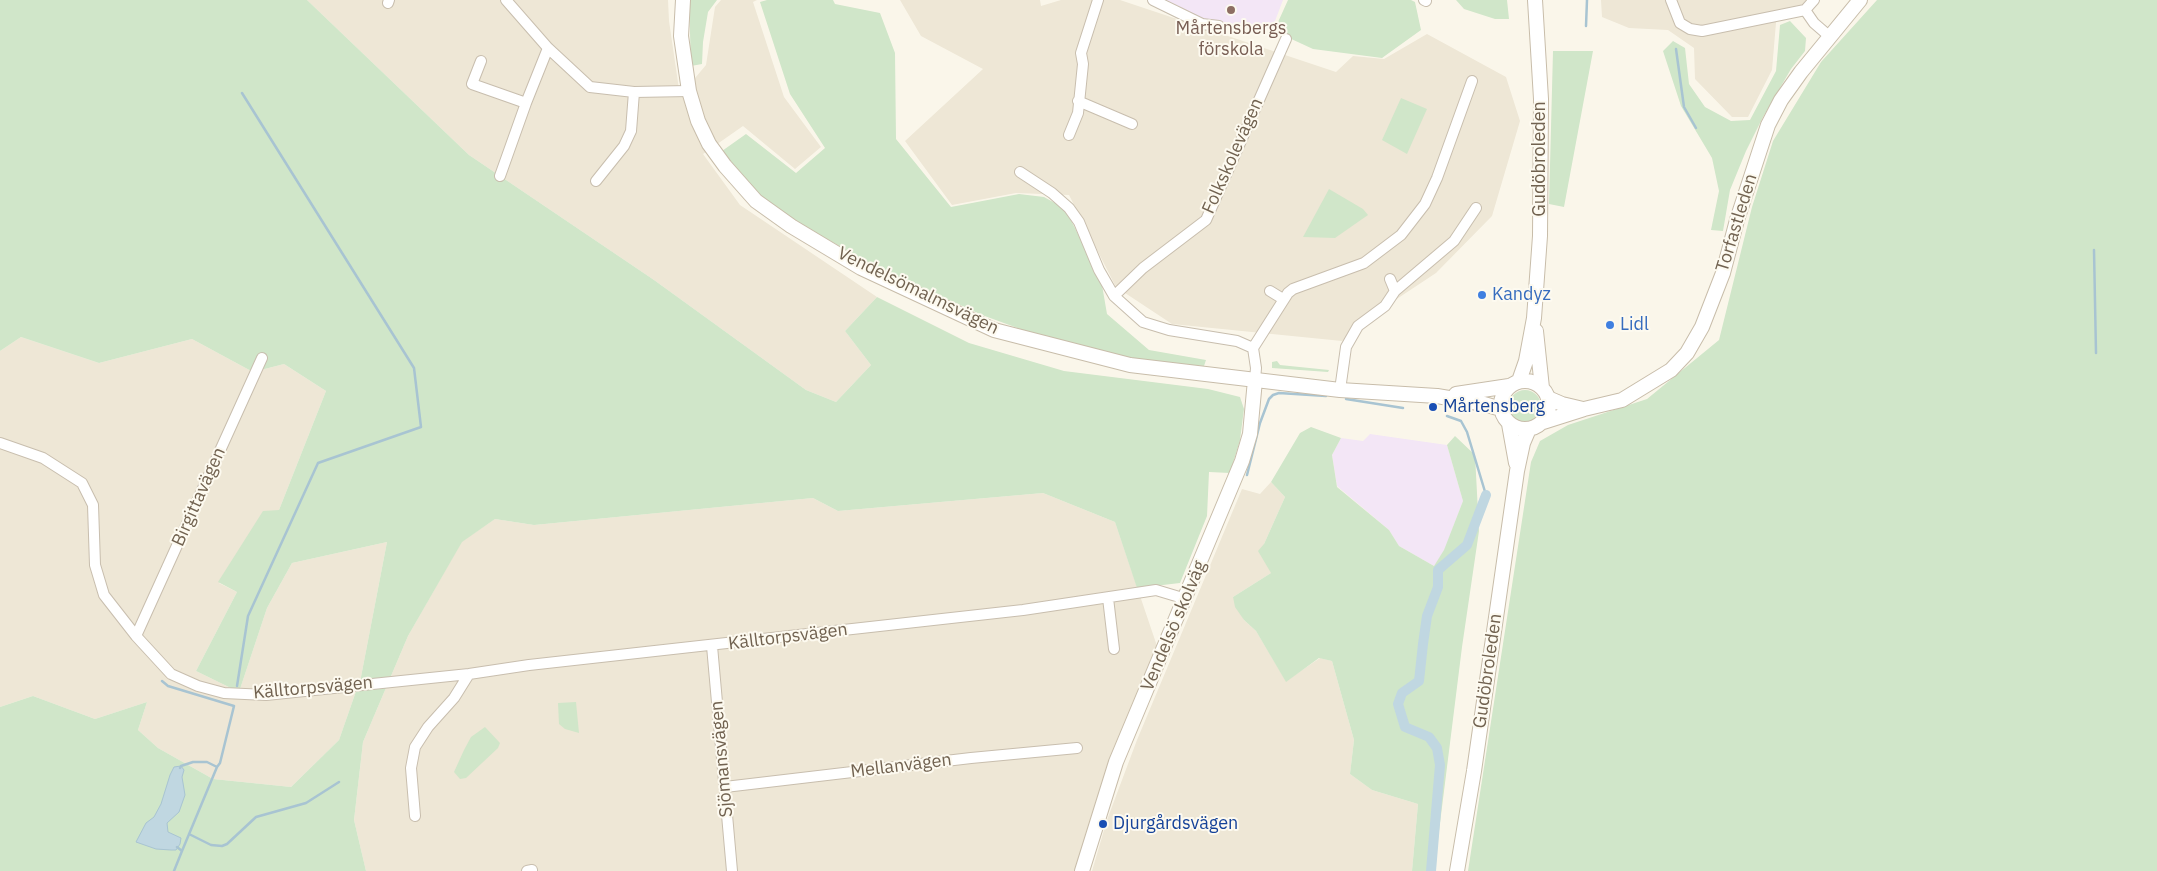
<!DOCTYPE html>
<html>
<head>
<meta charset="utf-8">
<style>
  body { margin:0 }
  canvas { display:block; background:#faf6ea }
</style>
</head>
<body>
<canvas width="2157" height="871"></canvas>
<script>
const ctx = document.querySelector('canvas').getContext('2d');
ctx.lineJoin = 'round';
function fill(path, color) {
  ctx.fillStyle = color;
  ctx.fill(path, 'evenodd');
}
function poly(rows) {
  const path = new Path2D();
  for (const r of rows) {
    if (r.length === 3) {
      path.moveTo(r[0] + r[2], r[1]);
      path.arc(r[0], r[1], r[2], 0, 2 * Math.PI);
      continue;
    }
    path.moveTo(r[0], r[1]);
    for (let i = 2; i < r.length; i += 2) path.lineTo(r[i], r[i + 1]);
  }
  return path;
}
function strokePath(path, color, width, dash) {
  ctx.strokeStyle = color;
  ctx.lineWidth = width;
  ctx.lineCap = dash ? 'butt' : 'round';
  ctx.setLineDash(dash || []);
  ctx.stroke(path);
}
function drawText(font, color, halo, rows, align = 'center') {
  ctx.font = font + ' "IBM Plex Sans",sans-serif';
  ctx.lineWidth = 4;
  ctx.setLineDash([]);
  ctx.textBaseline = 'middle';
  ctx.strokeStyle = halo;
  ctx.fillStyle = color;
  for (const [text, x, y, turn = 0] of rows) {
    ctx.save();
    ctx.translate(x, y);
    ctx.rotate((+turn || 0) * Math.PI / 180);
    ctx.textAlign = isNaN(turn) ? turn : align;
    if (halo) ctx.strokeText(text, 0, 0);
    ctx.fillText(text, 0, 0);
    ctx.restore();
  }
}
fill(poly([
  [307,0,668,0,669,21,680,96,706,65,715,7,721,0,757,0,753,2,784,97,821,147,795,169,743,126,703,154,740,205,877,297,845,331,871,365,836,402,806,390,654,280,469,155],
  [900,0,1040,0,1041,6,1061,0,1120,0,1336,72,1353,56,1384,59,1427,34,1506,77,1520,121,1492,216,1436,273,1371,316,1342,341,1172,324,1116,287,1069,195,1016,193,952,205,905,141,983,69,921,36],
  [1601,0,1813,0,1810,3,1777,11,1772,70,1748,117,1732,117,1695,79,1694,48,1668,30,1629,28,1602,17],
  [21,337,99,363,192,339,253,372,284,364,326,391,279,510,219,583,237,592,196,671,239,692,267,608,292,563,387,542,361,677,339,740,291,787,213,779,158,748,138,730,147,702,95,719,33,696,0,707,0,351],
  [1271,482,1285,497,1264,544,1271,573,1233,597,1244,620,1256,631,1286,681,1320,658,1332,661,1354,740,1350,774,1372,790,1418,804,1412,871,1092,871,1107,820,1137,740,1242,489,1260,494],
  [1043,493,1115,522,1157,646,1113,753,1075,871,366,871,354,820,363,742,408,636,462,541,495,519,534,525,813,498,838,511]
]), '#eee7d6');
fill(poly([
  [1162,0,1283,0,1272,29,1203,20],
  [1370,434,1447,445,1463,501,1444,551,1434,566,1399,546,1389,530,1337,486,1332,455,1341,438,1363,441]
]), '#f3e6f6');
fill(poly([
  [0,0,307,0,469,155,654,280,806,390,836,402,871,365,845,331,877,297,969,343,1064,371,1208,389,1240,397,1244,409,1240,440,1230,473,1209,472,1207,516,1180,583,1137,588,1115,522,1043,493,838,511,813,498,534,525,495,519,462,542,408,636,363,742,354,820,366,871,0,871,0,707,33,696,95,719,147,702,138,730,158,748,213,779,291,787,339,740,361,677,387,542,292,563,267,608,239,692,196,671,237,592,218,582,263,511,279,510,326,391,284,364,253,372,192,339,99,363,21,337,0,351],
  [689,0,717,0,708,12,703,42,702,64,691,66],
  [767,0,833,0,835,4,880,13,895,53,896,139,951,207,1019,194,1044,197,1064,208,1074,226,1102,285,1107,314,1149,350,1206,360,1204,366,1134,360,1064,345,982,315,876,267,794,220,757,193,722,151,746,134,796,173,825,148,790,94,760,2],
  [1288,0,1411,0,1415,2,1421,30,1382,58,1313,49,1274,31],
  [1456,0,1507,0,1509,19,1495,19,1464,9],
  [1877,0,2157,0,2157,871,1468,871,1531,462,1540,441,1568,425,1647,399,1719,340,1752,207,1773,141,1821,62],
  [1790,21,1806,38,1805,51,1791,69,1763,117,1746,151,1730,190,1723,231,1711,230,1719,191,1712,158,1681,106,1663,51,1673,41,1685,48,1689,84,1705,107,1731,121,1750,120,1776,71,1780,25],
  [1553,51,1593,51,1564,207,1549,204],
  [1401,98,1427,109,1407,154,1382,140],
  [1329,189,1363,209,1368,215,1335,238,1303,237],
  [1277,361,1280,365,1329,370,1328,372,1272,368,1272,362],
  [1525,406,16],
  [1311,427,1341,438,1332,455,1337,487,1389,530,1399,546,1434,566,1444,550,1463,501,1447,445,1455,436,1475,455,1479,531,1462,647,1434,871,1412,871,1418,804,1372,790,1350,774,1354,740,1332,661,1319,658,1286,682,1256,631,1244,620,1235,607,1233,597,1271,573,1258,551,1264,544,1285,497,1271,482,1300,433],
  [576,702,579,733,565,729,559,724,558,703],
  [485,727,500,743,498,748,466,778,460,779,454,772,464,750,471,737]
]), '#d0e6c9');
const water = poly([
  [181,766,184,770,182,777,185,795,179,812,167,823,168,832,181,838,180,844,176,850,171,850,156,849,136,842,146,823,154,817,161,804,170,775,174,767,181,766]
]);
fill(water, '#c0d7e1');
strokePath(water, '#a8c4d2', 1);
strokePath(poly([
  [1586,26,1587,0],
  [1676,49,1684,107,1696,128],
  [2094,250,2096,353],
  [1346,399,1403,408],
  [1447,416,1461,421,1467,432,1486,495],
  [1247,475,1260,423,1269,399,1273,395,1279,393,1326,396],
  [162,681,168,686,234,706,220,763,217,767,207,762,193,762,181,766,180,768],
  [237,686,248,616,318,463,421,427,414,368,242,93],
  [189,834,211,845,222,846,227,844,256,817,306,803,339,782],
  [182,851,217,767],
  [174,871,182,851,177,847]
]), '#a8c4d2', 2.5);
strokePath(poly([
  [1431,871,1440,765,1437,748,1429,737,1405,727,1398,704,1402,693,1419,681,1423,644,1427,616,1438,587,1438,570,1467,545,1486,495]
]), '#c0d7e1', 10);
const street = poly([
  [506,0,548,48,590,87,634,92,689,91],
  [1153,0,1202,24,1219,26],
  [1424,0,1426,1],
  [1671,0,1680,23,1690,29,1702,31,1805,10,1814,0],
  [388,3,389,0],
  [1805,10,1814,23,1829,36],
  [481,61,472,84,526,103],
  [1078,101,1132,124],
  [1069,135,1078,113,1083,64,1081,53,1098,0],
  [1020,172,1052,193,1069,208,1079,222,1099,270,1114,296,1143,322,1169,330,1237,341,1253,348],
  [500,176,526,103,548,48],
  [596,181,624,146,631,131,634,92],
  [1390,279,1395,291],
  [1270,291,1283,299],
  [1114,296,1143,268,1206,220,1286,39],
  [1255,380,1256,368,1253,348,1288,293,1293,289,1364,263,1401,235,1425,204,1437,178,1472,81],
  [1340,390,1346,347,1358,326,1385,306,1395,291,1454,241,1476,208],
  [0,443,43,458,82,483,93,505,95,565,104,595,136,636,171,674,198,686,224,693,266,695,469,674,529,665,1023,610,1156,590,1186,599],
  [1108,598,1114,649],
  [136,636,262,358],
  [712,646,732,871],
  [725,787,971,758,1077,748],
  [415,816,411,768,415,747,428,727,454,698,469,674],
  [527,871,532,870]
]);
const secondary = poly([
  [683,0,681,36,689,91,698,121,709,144,725,166,756,201,791,226,861,268,994,330,1130,365,1340,390,1437,396,1484,404,1501,409],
  [1536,331,1542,388],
  [1525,405,24],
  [1519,381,1526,361,1534,318,1540,236,1541,99,1535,0],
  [1456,394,1509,386],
  [1548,398,1562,404,1583,409],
  [1543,422,1584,409,1622,400,1671,370,1687,353,1702,327,1723,273,1737,220,1768,125,1781,100,1801,72,1860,0],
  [1509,424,1516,463],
  [1082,871,1116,762,1242,461,1250,434,1255,380],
  [1457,871,1474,771,1517,471,1523,443,1529,429]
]);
strokePath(street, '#c8beae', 12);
strokePath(secondary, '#c8bdaa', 16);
strokePath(street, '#fff', 10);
strokePath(secondary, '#fff', 14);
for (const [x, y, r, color] of [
  [1231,10,5,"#8d6e63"],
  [1482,295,5,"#3f7fe0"],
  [1610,325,5,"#3f7fe0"],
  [1433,407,5,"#1a4fb4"],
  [1103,824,5,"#1a4fb4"]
]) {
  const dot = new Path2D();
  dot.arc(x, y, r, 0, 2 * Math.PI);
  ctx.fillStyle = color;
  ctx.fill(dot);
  strokePath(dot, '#fdfaf0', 2);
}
drawText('18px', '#785e54', '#fdfaf0', [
  ["Mårtensbergs",1231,29],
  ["förskola",1231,50]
]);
drawText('18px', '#716250', '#fdfaf0', [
  ["Folkskolevägen",1233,156,-66],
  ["Gudöbroleden",1540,159,-90],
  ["Torfastleden",1737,223,-73],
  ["Vendelsömalmsvägen",918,291,26],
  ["Birgittavägen",199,497,-66],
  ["Vendelsö skolväg",1174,626,-67],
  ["Källtorpsvägen",788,637,-7],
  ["Gudöbroleden",1488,671,-82],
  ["Källtorpsvägen",313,688,-5],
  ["Sjömansvägen",722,759,-95],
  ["Mellanvägen",901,766,-7]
]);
drawText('18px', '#366cbe', '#fdfaf0', [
  ["Kandyz",1492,295],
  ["Lidl",1620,325]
], 'left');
drawText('18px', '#164399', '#fdfaf0', [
  ["Mårtensberg",1443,407],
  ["Djurgårdsvägen",1113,824]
], 'left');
</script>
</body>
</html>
